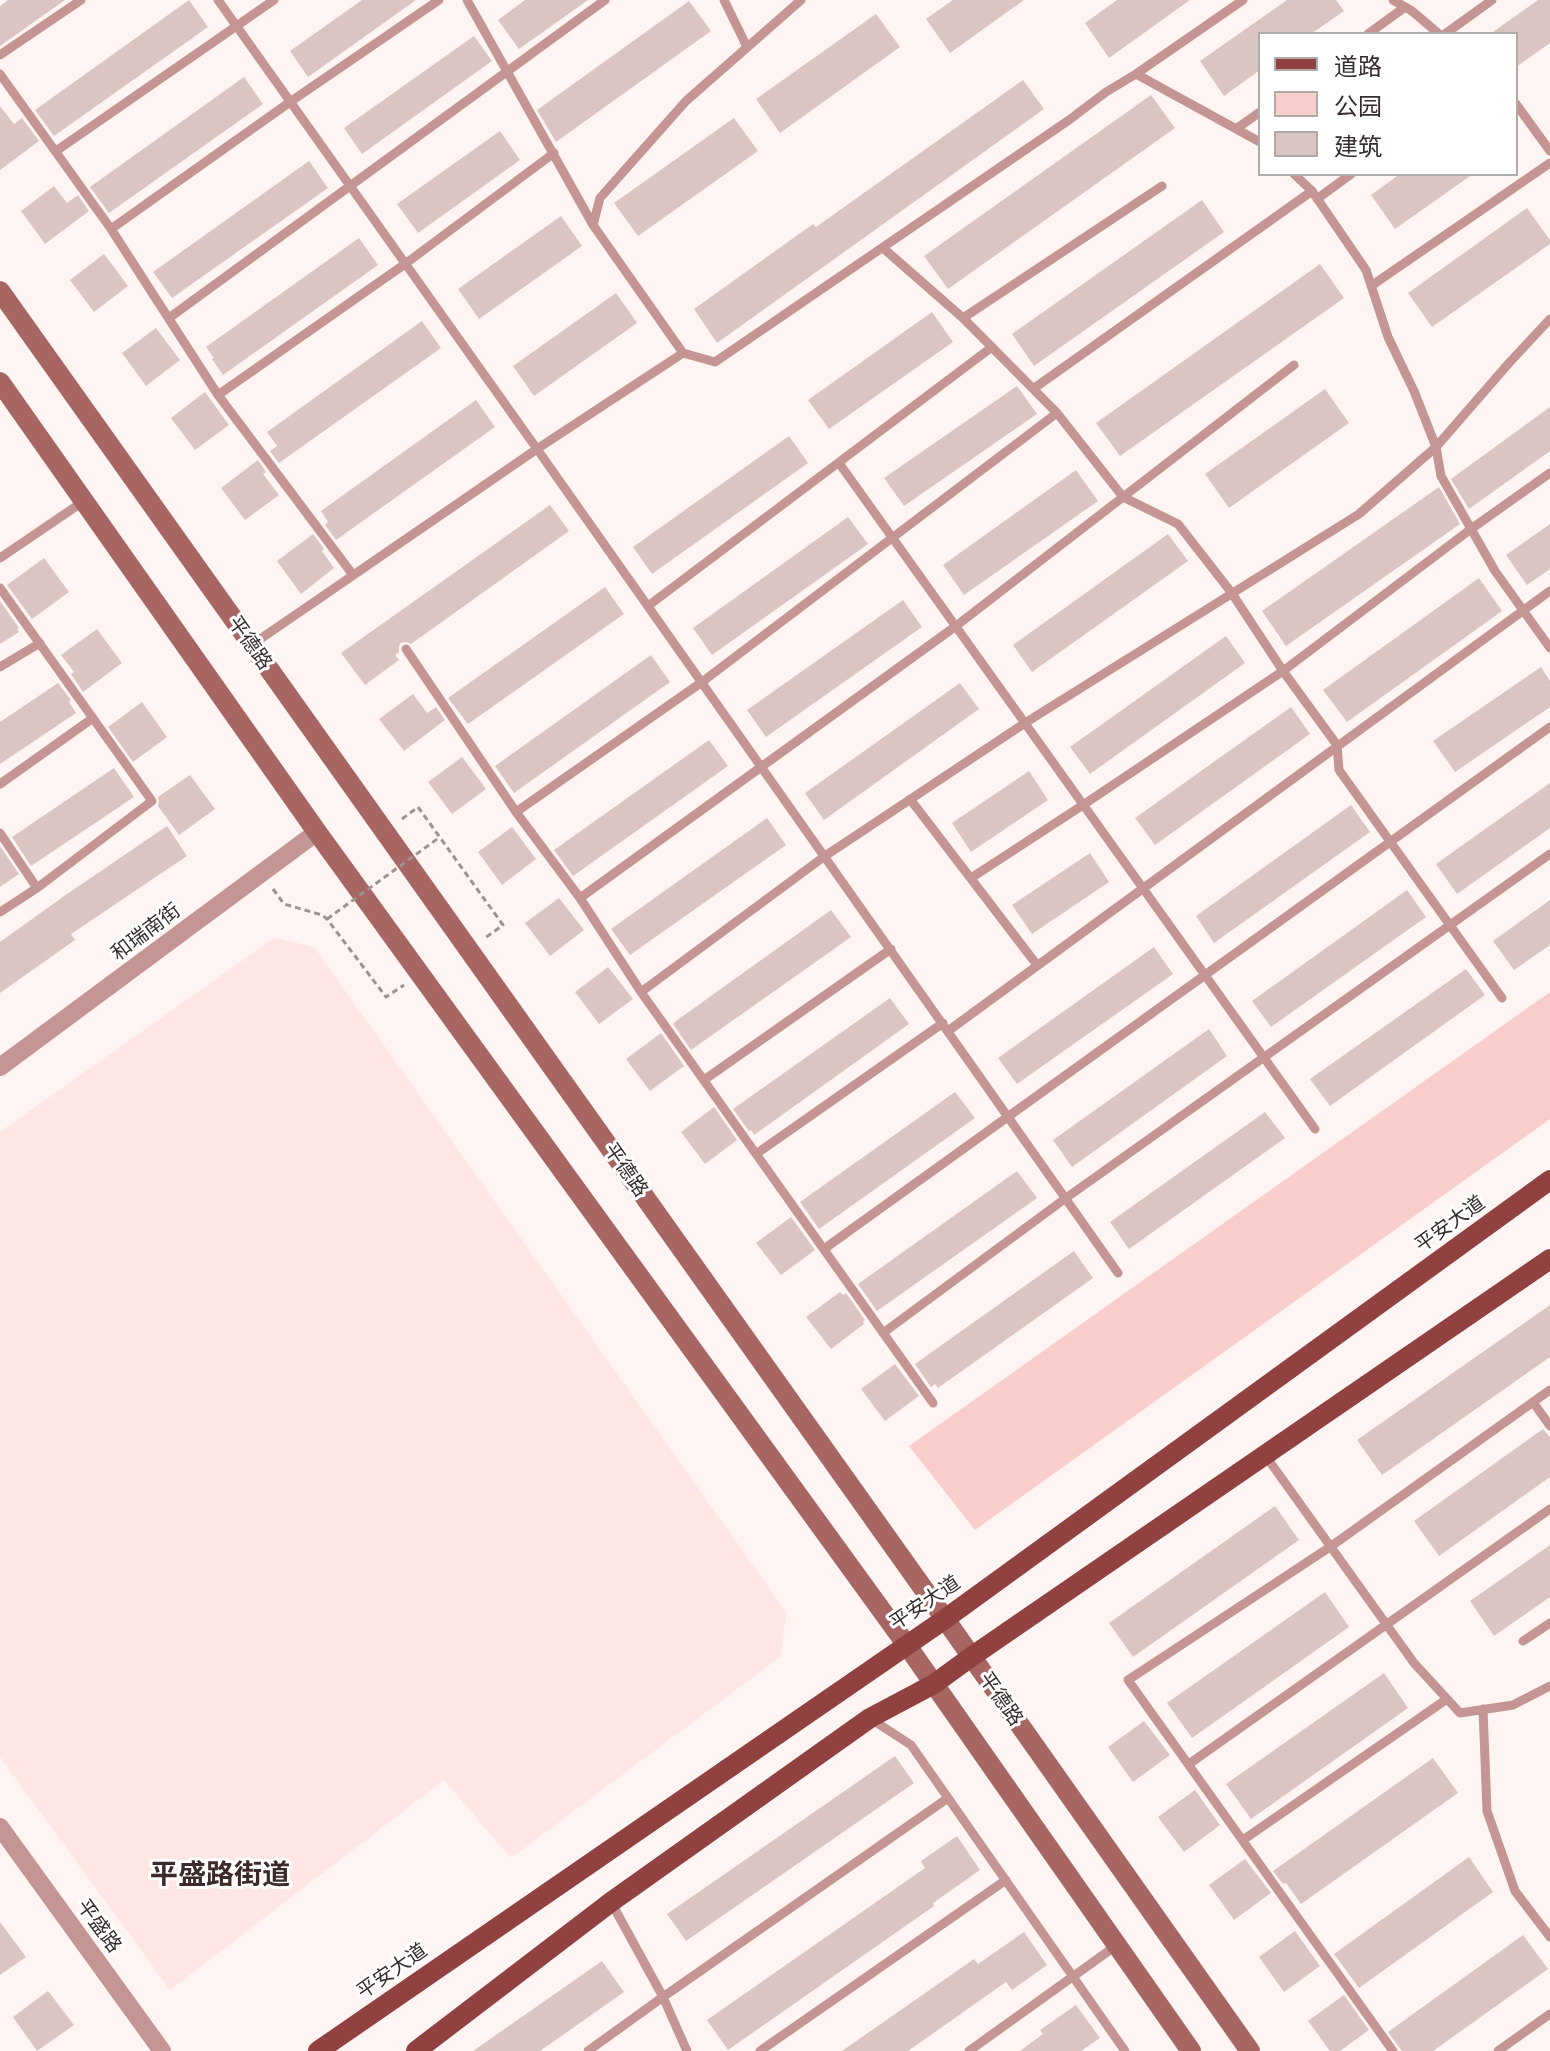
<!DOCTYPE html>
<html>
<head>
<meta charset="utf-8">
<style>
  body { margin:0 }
  #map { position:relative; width:1550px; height:2051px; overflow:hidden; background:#fef4f3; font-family:"Golos Text","Noto Sans SC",sans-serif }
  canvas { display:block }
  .legend { position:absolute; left:1258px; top:32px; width:260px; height:144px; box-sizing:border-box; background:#fff; border:2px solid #afabab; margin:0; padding:10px 14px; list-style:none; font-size:24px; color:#362d2c }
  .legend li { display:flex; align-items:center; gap:16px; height:40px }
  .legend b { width:40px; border:2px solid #afabab }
</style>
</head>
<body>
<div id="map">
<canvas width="1550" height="2051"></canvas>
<ul class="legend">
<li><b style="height:10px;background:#914240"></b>道路</li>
<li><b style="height:22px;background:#f9cdca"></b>公园</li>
<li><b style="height:22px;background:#dbc5c3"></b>建筑</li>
</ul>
</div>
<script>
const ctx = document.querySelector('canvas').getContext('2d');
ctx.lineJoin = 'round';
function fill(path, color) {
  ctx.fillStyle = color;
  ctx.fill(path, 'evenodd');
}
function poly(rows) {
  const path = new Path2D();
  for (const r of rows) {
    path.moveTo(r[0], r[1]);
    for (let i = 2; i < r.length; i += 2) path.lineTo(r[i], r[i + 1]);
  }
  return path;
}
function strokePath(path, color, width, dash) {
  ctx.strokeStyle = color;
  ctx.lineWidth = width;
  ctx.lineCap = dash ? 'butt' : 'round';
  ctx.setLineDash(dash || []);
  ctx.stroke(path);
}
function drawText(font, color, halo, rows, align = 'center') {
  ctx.font = font + ' "Golos Text","Noto Sans SC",sans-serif';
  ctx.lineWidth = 6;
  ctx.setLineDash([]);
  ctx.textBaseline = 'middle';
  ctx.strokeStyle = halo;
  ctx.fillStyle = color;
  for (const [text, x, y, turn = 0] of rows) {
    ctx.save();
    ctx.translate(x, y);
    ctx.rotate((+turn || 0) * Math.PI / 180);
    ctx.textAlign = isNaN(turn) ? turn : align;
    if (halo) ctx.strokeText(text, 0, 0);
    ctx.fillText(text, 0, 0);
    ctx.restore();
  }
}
fill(poly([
  [274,938,314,947,786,1612,781,1656,511,1858,444,1780,170,1990,0,1757,0,1132]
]), '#ffe5e3');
fill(poly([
  [1550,992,1550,1119,975,1530,909,1446]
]), '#f9cdca');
fill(poly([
  [8,0,65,0,0,46,0,6],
  [189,0,208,27,54,136,35,110],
  [362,0,416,0,308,77,290,51],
  [525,0,588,0,519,49,498,20],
  [953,0,1024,0,950,53,926,19],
  [1117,0,1190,0,1109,58,1085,23],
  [1287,0,1336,0,1344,11,1311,34,1260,34,1260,70,1224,96,1200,61],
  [1538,0,1550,0,1550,43,1516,67,1516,34,1490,34],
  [689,1,711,31,556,142,537,110],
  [876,14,900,47,780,133,756,99],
  [474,36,492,61,362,154,344,128],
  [244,77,263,104,109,213,90,187],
  [1023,80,1044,109,717,343,694,309,813,224,816,227],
  [1151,95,1175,128,948,289,924,256],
  [0,106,14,124,22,118,39,141,0,170],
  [734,118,758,151,638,236,614,203],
  [500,131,520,160,418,233,397,204],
  [309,161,328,188,172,298,153,272],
  [1400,174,1473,174,1395,229,1371,195],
  [54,186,67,203,78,195,89,211,45,244,21,211],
  [1202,200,1224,232,1034,366,1012,334],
  [1527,208,1550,240,1550,244,1432,327,1408,293],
  [561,216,582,246,479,319,458,289],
  [359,238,378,265,223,375,212,359,214,358,206,347],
  [104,254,128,286,94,312,70,280],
  [1320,264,1344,298,1120,456,1096,423],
  [616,293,637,323,534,396,513,366],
  [932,312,953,342,829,429,808,400],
  [422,321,441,348,279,463,270,451,277,446,267,432],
  [156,328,180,360,146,386,122,353],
  [1017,386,1037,414,904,506,884,478],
  [1325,389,1349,423,1229,508,1205,474],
  [205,392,229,425,195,450,171,418],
  [476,400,495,427,336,540,325,525,328,522,321,511],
  [1550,407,1550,451,1469,509,1451,479],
  [789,436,808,463,652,574,633,547],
  [258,460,266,472,263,474,279,495,245,520,221,488],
  [1076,470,1098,501,964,595,943,565],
  [1439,487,1460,524,1286,646,1262,611],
  [550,505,569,531,411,644,406,642,401,643,399,646,399,652,395,655,399,660,365,685,341,653],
  [848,517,868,544,712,655,693,628],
  [1550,524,1550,569,1527,585,1506,555],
  [313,534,324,549,322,551,334,568,301,594,277,561],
  [1168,534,1188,561,1032,672,1013,645],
  [44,558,69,592,32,619,7,585],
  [1479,578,1502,611,1347,722,1323,690],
  [605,587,624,614,468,724,448,698],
  [903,600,922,627,766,737,747,710],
  [0,601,19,628,17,629,19,632,0,644],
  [97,629,122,663,83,692,71,674,74,672,61,655],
  [1226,636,1245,663,1090,774,1070,747],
  [651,655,670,682,514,793,495,766],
  [1541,667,1550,681,1550,707,1455,772,1433,741],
  [58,683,71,700,69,702,76,713,0,764,0,722],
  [960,683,979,709,824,820,805,793],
  [413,694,427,713,436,707,445,720,404,751,379,719],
  [142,702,167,737,133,762,108,727],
  [1291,707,1310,734,1155,845,1135,818],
  [709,740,728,766,573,876,554,850],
  [462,757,486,789,452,814,428,782],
  [114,768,134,797,31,866,12,837],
  [1029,771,1048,800,971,852,952,823],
  [190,775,215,809,179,835,158,806,159,801,158,797],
  [1550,783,1550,828,1457,894,1436,864],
  [1351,805,1370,832,1214,943,1196,916],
  [767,818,786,845,630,955,611,929],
  [167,826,187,856,71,934,75,940,0,993,0,942,67,894],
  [512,827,536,859,502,885,478,852],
  [0,846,19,874,0,887],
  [1090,853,1109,882,1032,934,1012,905],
  [1407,890,1426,917,1271,1027,1252,1001],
  [559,898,584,930,550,956,525,923],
  [1550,900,1550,945,1514,970,1493,941],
  [831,910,851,937,691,1050,673,1024,676,1021],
  [1154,947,1173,974,1017,1084,998,1058],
  [608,967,633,999,599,1024,575,992],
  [1466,969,1485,995,1330,1106,1310,1079],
  [890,998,909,1024,754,1135,751,1130,749,1131,733,1109],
  [1209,1029,1227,1056,1072,1167,1053,1140],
  [661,1033,684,1066,650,1091,626,1059],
  [955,1092,975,1118,819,1229,800,1202],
  [714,1107,737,1140,705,1164,681,1132],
  [1265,1112,1285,1138,1129,1249,1110,1222],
  [1017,1171,1037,1198,877,1311,858,1284],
  [791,1217,815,1250,781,1275,756,1243],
  [1074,1251,1093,1278,938,1388,935,1384,931,1387,915,1364],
  [840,1292,843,1295,846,1293,865,1320,863,1321,864,1324,831,1349,806,1317],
  [1550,1305,1550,1357,1382,1475,1357,1440],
  [895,1364,919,1396,885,1421,861,1389],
  [1543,1429,1550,1437,1550,1477,1439,1556,1414,1521],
  [1275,1506,1299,1540,1133,1657,1109,1623],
  [1550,1545,1550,1597,1494,1636,1470,1601],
  [1325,1592,1349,1627,1192,1738,1167,1703],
  [1384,1673,1408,1708,1251,1819,1226,1784],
  [1144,1721,1170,1755,1133,1782,1108,1747],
  [895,1756,914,1783,686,1941,667,1914],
  [1433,1758,1458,1793,1301,1904,1286,1883,1283,1884,1273,1871],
  [1195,1790,1220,1825,1184,1852,1158,1817],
  [957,1836,980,1870,933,1903,934,1906,728,2050,707,2020,925,1868,921,1861],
  [1469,1857,1493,1892,1359,1988,1334,1954],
  [1245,1859,1271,1893,1234,1920,1209,1885],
  [0,1922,26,1957,0,1975],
  [1295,1931,1320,1966,1284,1992,1259,1957],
  [1024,1932,1047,1965,1012,1990,1006,1982,908,2051,842,2051,974,1959,978,1964],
  [1523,1935,1548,1969,1433,2051,1402,2051,1388,2032],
  [602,1961,624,1992,540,2051,473,2051],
  [48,1991,74,2025,37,2051,13,2017],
  [1344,1995,1369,2030,1340,2051,1330,2051,1308,2021],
  [1076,2005,1100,2038,1081,2051,1020,2051,1043,2034,1040,2030]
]), '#dbc5c3');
strokePath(poly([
  [402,819,418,807,503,925,485,938],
  [273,889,284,904,322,915,327,919,386,997,404,985]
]), '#9b9291', 3, [6, 4]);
strokePath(poly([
  [218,0,537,449,683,353,715,362,1069,120,1106,92,1136,74,1243,0],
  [467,0,593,225],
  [724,0,747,47],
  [1393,0,1412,11,1439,34],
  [1368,34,1405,7],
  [1445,34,1492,0],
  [0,55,81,0],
  [0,74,111,229,218,395,353,575],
  [1136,74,1260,142],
  [1516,104,1550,151],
  [1236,129,1260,112],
  [56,151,274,0],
  [1294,174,1312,191,1366,270,1388,337,1414,391,1436,447,1441,476,1495,571,1550,648],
  [1317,199,1351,174],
  [111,229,290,102,439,0],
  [883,248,963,318,1057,413,1123,497,1178,524,1231,592,1283,671,1337,745,1339,770,1502,998],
  [1371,286,1550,163],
  [169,318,605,0],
  [963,318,1162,186],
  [683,353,593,225,600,198,686,101,801,0],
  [1033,389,1312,191],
  [218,395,405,264,554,153],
  [839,463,1315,1129],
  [0,558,84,501],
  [0,588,152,801,37,888,0,912],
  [648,606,992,347],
  [253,644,537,449,1118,1273],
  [406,649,516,812,580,898,641,992,933,1403],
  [0,667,40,643],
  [0,784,93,718],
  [910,799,1037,965],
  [516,812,702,682,1057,413],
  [0,833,37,888],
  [971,878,1083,805,1283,671,1471,529,1550,473],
  [580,898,956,626,1294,365],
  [641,992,825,856,1025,723,1359,514,1436,447,1509,363,1550,319],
  [948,1031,1550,591],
  [704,1080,891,949],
  [756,1154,943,1023],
  [824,1249,1550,727],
  [883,1333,1066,1198,1550,854],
  [1533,1402,1550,1426],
  [1265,1455,1414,1663,1460,1713,1513,1705,1550,1686],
  [1523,1641,1550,1623],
  [1483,1709,1487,1811,1515,1891,1550,1937],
  [871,1719,911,1745,1125,2051],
  [1189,1764,1550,1509],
  [1243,1840,1447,1699],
  [611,1902,663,1997,687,2051],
  [588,2051,663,1997,948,1798],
  [760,2051,1006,1880],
  [969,2051,1117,1945],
  [1393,2051,1128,1680,1330,1547,1550,1390],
  [1498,2051,1550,2014]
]), '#c49592', 9);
strokePath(poly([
  [0,1067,317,832],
  [0,1827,162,2051]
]), '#c49592', 18);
strokePath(poly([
  [0,291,945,1619,1250,2051],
  [0,382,317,832,906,1644,1191,2051]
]), '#a76662', 20);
strokePath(poly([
  [318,2051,945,1619,1550,1180],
  [416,2051,611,1902,870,1718,934,1684,971,1657,1550,1259]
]), '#914240', 20);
strokePath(poly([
  [327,919,440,837]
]), '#9b9291', 3, [6, 4]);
drawText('20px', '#362d2c', '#fff', [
  ["平德路",250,643,55],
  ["和瑞南街",146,932,-37],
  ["平德路",626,1170,55],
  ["平安大道",1450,1224,-36],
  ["平安大道",925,1603,-34],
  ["平德路",1001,1699,55],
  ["平盛路",99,1926,54],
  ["平安大道",392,1971,-35]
]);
drawText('bold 28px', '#3c2b2a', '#fff', [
  ["平盛路街道",220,1875]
]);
</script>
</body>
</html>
